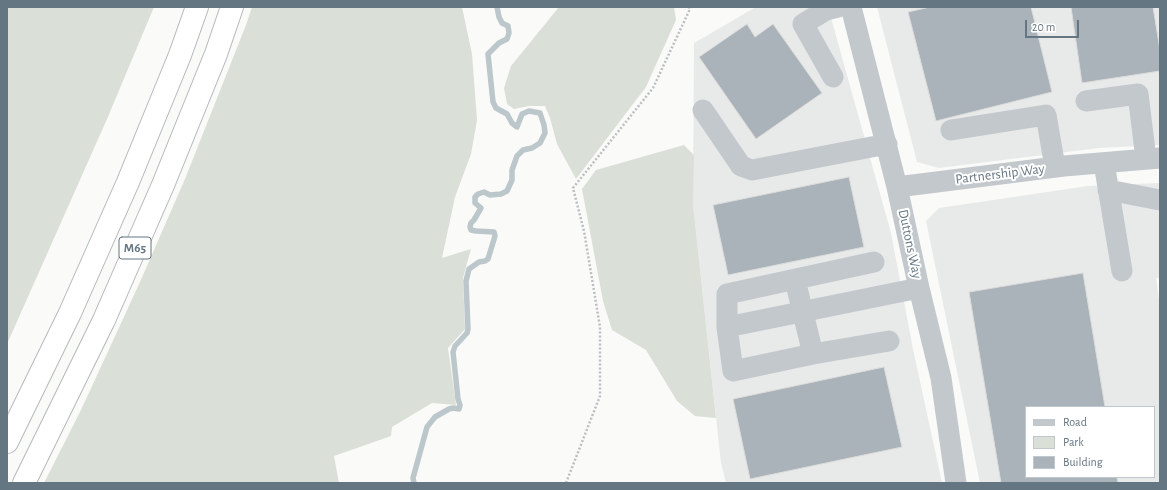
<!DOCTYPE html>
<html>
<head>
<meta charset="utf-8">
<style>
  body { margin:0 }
  #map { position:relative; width:1167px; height:490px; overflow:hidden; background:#fafaf8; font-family:"Alegreya Sans",sans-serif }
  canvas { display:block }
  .frame { position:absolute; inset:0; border:8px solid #657683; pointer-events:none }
  .legend { position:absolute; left:1025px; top:406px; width:130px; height:72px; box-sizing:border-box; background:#fff; border:1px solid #c1c8cd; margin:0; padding:5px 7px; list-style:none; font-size:12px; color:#657683 }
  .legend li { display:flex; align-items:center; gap:8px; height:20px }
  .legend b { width:20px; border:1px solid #c1c8cd }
  .scale { position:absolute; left:1025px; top:20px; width:54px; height:18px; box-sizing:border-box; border:2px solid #657683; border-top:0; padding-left:5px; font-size:12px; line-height:14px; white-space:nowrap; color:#657683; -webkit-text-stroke:3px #fff; paint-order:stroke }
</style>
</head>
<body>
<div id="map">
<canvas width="1167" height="490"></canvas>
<div class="frame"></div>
<ul class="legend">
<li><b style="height:5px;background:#c3c8cc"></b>Road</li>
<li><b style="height:11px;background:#dadfd7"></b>Park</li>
<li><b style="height:11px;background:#aab3b9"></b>Building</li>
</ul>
<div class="scale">20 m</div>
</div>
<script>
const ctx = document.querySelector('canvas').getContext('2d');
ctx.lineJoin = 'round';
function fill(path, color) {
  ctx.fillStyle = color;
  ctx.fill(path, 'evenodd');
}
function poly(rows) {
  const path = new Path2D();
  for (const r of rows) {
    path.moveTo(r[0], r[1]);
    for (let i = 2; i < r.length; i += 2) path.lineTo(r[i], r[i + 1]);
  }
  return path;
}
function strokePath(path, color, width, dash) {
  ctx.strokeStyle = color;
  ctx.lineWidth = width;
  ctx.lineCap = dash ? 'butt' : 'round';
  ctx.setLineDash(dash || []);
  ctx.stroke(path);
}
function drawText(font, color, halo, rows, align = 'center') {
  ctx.font = font + ' "Alegreya Sans",sans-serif';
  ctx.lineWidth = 4;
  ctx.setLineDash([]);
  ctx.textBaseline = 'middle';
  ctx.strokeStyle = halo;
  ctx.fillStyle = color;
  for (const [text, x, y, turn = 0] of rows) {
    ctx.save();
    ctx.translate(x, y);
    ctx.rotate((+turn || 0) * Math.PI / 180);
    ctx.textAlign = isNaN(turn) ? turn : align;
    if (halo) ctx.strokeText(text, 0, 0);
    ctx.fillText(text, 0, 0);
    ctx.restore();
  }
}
fill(poly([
  [756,7,828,7,891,233,913,349,942,483,726,483,721,463,693,204,694,43],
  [877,7,1160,7,1160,145,1099,148,939,168,917,162],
  [1160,183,1160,278,1156,278,1160,307,1160,483,980,483,926,221,939,208,1088,186],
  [1026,407,1154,407,1154,477,1026,477]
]), '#e8e9e9');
fill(poly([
  [7,7,154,7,107,119,7,344],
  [252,7,462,7,472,54,477,120,471,154,455,197,442,258,471,249,463,278,465,329,448,348,456,405,432,403,392,427,391,436,334,456,339,483,44,483,81,410,140,282,185,179,246,25],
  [559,7,674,7,676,20,646,87,576,179,557,144,550,118,545,106,529,106,514,109,507,104,504,88,511,66],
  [684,145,694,155,693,204,716,418,695,416,677,401,646,350,612,330,603,301,582,189,596,170]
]), '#dadfd7');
strokePath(poly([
  [414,483,413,478,427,427,435,417,449,409,453,408,459,409,460,405,458,399,453,352,455,346,467,333,468,329,466,281,469,269,479,262,485,261,488,259,495,236,494,232,476,231,471,230,470,227,471,223,474,220,481,208,475,203,475,197,478,194,484,192,490,195,501,194,507,191,512,180,512,170,517,156,523,150,532,148,540,143,545,133,544,125,540,113,529,111,522,114,517,127,512,123,507,114,496,108,493,102,488,54,499,43,507,39,509,33,508,26,502,23,499,17,497,7]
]), '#bbc7cb', 5.5);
const building = poly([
  [930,7,1031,7,1052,92,936,121,908,12,930,7],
  [1071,7,1153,7,1160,50,1160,71,1082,83,1071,7],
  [747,24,755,37,773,24,822,93,756,139,699,57,747,24],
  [849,177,864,247,728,275,713,205,849,177],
  [1083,273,1105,407,1026,407,1026,477,1117,477,1118,483,1001,483,969,292,1083,273],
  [884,367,902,447,750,479,733,399,884,367]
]);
fill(building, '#aab3b9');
strokePath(building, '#dcdcda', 1);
const highway = poly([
  [7,442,70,313,128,182,180,55,197,7],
  [24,483,104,320,163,185,216,54,232,7]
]);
strokePath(highway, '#b4b9bd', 24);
strokePath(poly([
  [566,483,600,396,600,327,584,231,573,188,653,88,690,9,689,7]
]), '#bbbfc2', 2.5, [2, 2]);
strokePath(poly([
  [851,7,897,187,919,288,941,378,956,483],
  [833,77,803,24,826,10,838,7],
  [1086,101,1138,94,1146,159],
  [703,110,741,166,752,170,887,144],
  [951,130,1046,115,1055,167],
  [1104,163,1122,271],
  [897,187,1064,166,1160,158],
  [1108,190,1160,200],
  [874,262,727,294,727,327,733,371,813,354,889,341],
  [795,280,813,354],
  [727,327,919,288]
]), '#c3c8cc', 21);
strokePath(highway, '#fff', 22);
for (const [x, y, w] of [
  [135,248,32]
]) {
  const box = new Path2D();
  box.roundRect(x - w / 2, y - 11, w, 22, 3);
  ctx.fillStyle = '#fff';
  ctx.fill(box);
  strokePath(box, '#657683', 1);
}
drawText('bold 13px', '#657683', null, [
  ["M65",135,248]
]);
drawText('14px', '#657683', '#fff', [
  ["Partnership Way",1000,174,-7],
  ["Duttons Way",910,244,78]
]);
</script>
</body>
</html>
